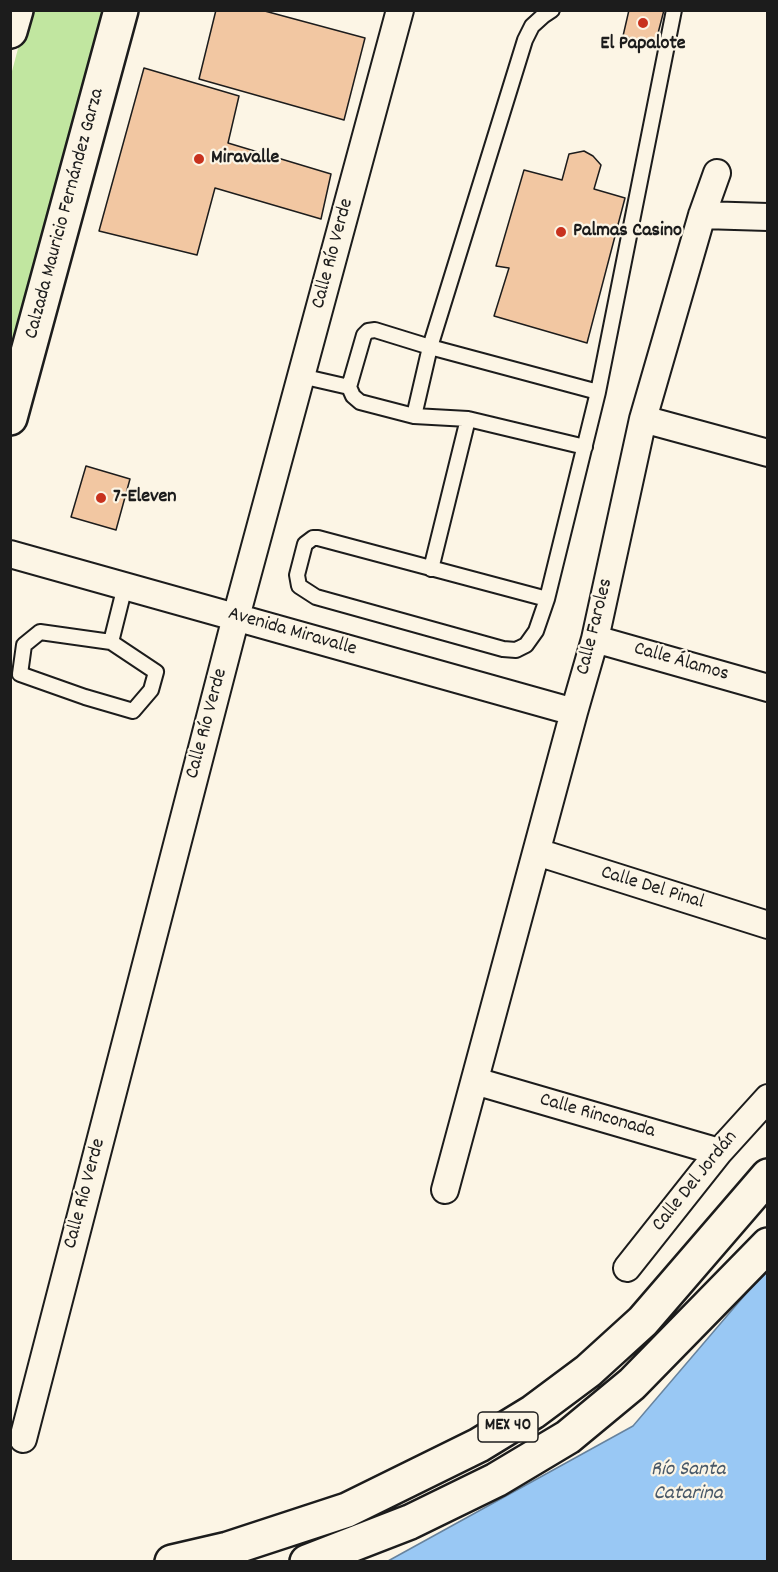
<!DOCTYPE html>
<html>
<head>
<meta charset="utf-8">
<style>
  body { margin:0 }
  #map { position:relative; width:778px; height:1572px; overflow:hidden; background:#fcf5e5; font-family:Dekko,sans-serif }
  canvas { display:block }
  .frame { position:absolute; inset:0; border:12px solid #1c1c1c; pointer-events:none }
</style>
</head>
<body>
<div id="map">
<canvas width="778" height="1572"></canvas>
<div class="frame"></div>
</div>
<script>
const ctx = document.querySelector('canvas').getContext('2d');
ctx.lineJoin = 'round';
function fill(path, color) {
  ctx.fillStyle = color;
  ctx.fill(path, 'evenodd');
}
function poly(rows) {
  const path = new Path2D();
  for (const r of rows) {
    path.moveTo(r[0], r[1]);
    for (let i = 2; i < r.length; i += 2) path.lineTo(r[i], r[i + 1]);
  }
  return path;
}
function strokePath(path, color, width, dash) {
  ctx.strokeStyle = color;
  ctx.lineWidth = width;
  ctx.lineCap = dash ? 'butt' : 'round';
  ctx.setLineDash(dash || []);
  ctx.stroke(path);
}
function drawText(font, color, halo, rows, align = 'center') {
  ctx.font = font + ' Dekko,sans-serif';
  ctx.lineWidth = 4.5;
  ctx.setLineDash([]);
  ctx.textBaseline = 'middle';
  ctx.strokeStyle = halo;
  ctx.fillStyle = color;
  for (const [text, x, y, turn = 0] of rows) {
    ctx.save();
    ctx.translate(x, y);
    ctx.rotate((+turn || 0) * Math.PI / 180);
    ctx.textAlign = isNaN(turn) ? turn : align;
    if (halo) ctx.strokeText(text, 0, 0);
    ctx.fillText(text, 0, 0);
    ctx.restore();
  }
}
fill(poly([
  [28,11,107,11,11,351,11,75]
]), '#c1e6a0');
const water = poly([
  [767,1269,767,1561,388,1561,633,1426,767,1269]
]);
fill(water, '#99c8f4');
strokePath(water, '#67839e', 1.5);
const building = poly([
  [216,10,261,10,365,38,344,120,199,79,216,10],
  [629,10,664,10,655,45,623,36,629,10],
  [144,68,239,96,228,143,331,174,321,219,215,188,197,255,99,231,144,68],
  [584,151,593,156,601,165,594,189,625,198,587,343,494,316,509,268,496,266,524,170,562,180,569,154,584,151],
  [86,466,130,479,116,530,71,517,86,466]
]);
fill(building, '#f2c7a2');
strokePath(building, '#1c1c1c', 1.5);
const service = poly([
  [301,376,349,387],
  [414,416,430,347,525,40,532,26,543,16,552,10],
  [585,447,468,419,414,416,360,402,353,396,349,387,364,335,368,331,375,330,430,347,598,392],
  [431,569,468,419],
  [547,599,318,538,313,538,305,544,297,575,299,586,316,597,503,649,516,650,526,645,536,631,547,599,598,392,674,10],
  [111,642,156,672,151,690,133,711,85,697,20,674,24,645,40,632,111,642,125,586]
]);
const minor = poly([
  [702,215,768,217],
  [643,419,768,453],
  [10,554,574,712],
  [595,639,768,688],
  [537,852,768,925],
  [475,1081,719,1152],
  [445,1190,574,712,595,639,643,419,702,215,717,173],
  [627,1268,719,1152,768,1098],
  [23,1439,236,617,400,10]
]);
const secondary = poly([
  [10,31,16,10],
  [10,418,121,10]
]);
const trunk = poly([
  [172,1562,228,1549,347,1510,479,1445,533,1412,588,1371,643,1321,768,1176],
  [307,1562,410,1522,496,1480,568,1437,632,1384,768,1245]
]);
strokePath(service, '#1c1c1c', 18);
strokePath(minor, '#1c1c1c', 30);
strokePath(secondary, '#1c1c1c', 38);
strokePath(trunk, '#1c1c1c', 38);
strokePath(service, '#fcf5e5', 14);
strokePath(minor, '#fcf5e5', 26);
strokePath(secondary, '#fcf5e5', 33);
strokePath(trunk, '#fcf5e5', 33);
for (const [x, y, r, color] of [
  [643,23,6,"#c8321e"],
  [199,159,6,"#c8321e"],
  [561,232,6,"#c8321e"],
  [101,498,6,"#c8321e"]
]) {
  const dot = new Path2D();
  dot.arc(x, y, r, 0, 2 * Math.PI);
  ctx.fillStyle = color;
  ctx.fill(dot);
  strokePath(dot, '#fcf5e5', 2);
}
for (const [x, y, w] of [
  [508,1427,60]
]) {
  const box = new Path2D();
  box.roundRect(x - w / 2, y - 15, w, 30, 4.5);
  ctx.fillStyle = '#fcf5e5';
  ctx.fill(box);
  strokePath(box, '#1c1c1c', 1.5);
}
drawText('bold 18px', '#1c1c1c', null, [
  ["MEX 40",508,1427]
]);
drawText('bold 20px', '#1c1c1c', '#fcf5e5', [
  ["El Papalote",643,45,"center"],
  ["Miravalle",211,159],
  ["Palmas Casino",573,232],
  ["7-Eleven",113,498]
], 'left');
drawText('20px', '#1c1c1c', '#fcf5e5', [
  ["Calzada Mauricio Fernández Garza",66,214,-75],
  ["Calle Río Verde",334,254,-75],
  ["Calle Faroles",596,627,-76],
  ["Avenida Miravalle",292,633,16],
  ["Calle Álamos",681,663,16],
  ["Calle Río Verde",208,724,-75],
  ["Calle Del Pinal",652,889,17],
  ["Calle Rinconada",597,1117,16],
  ["Calle Del Jordán",696,1182,-51],
  ["Calle Río Verde",86,1194,-75]
]);
drawText('italic 21px', '#485868', '#fcf5e5', [
  ["Río Santa",688,1471],
  ["Catarina",688,1495]
]);
</script>
</body>
</html>
